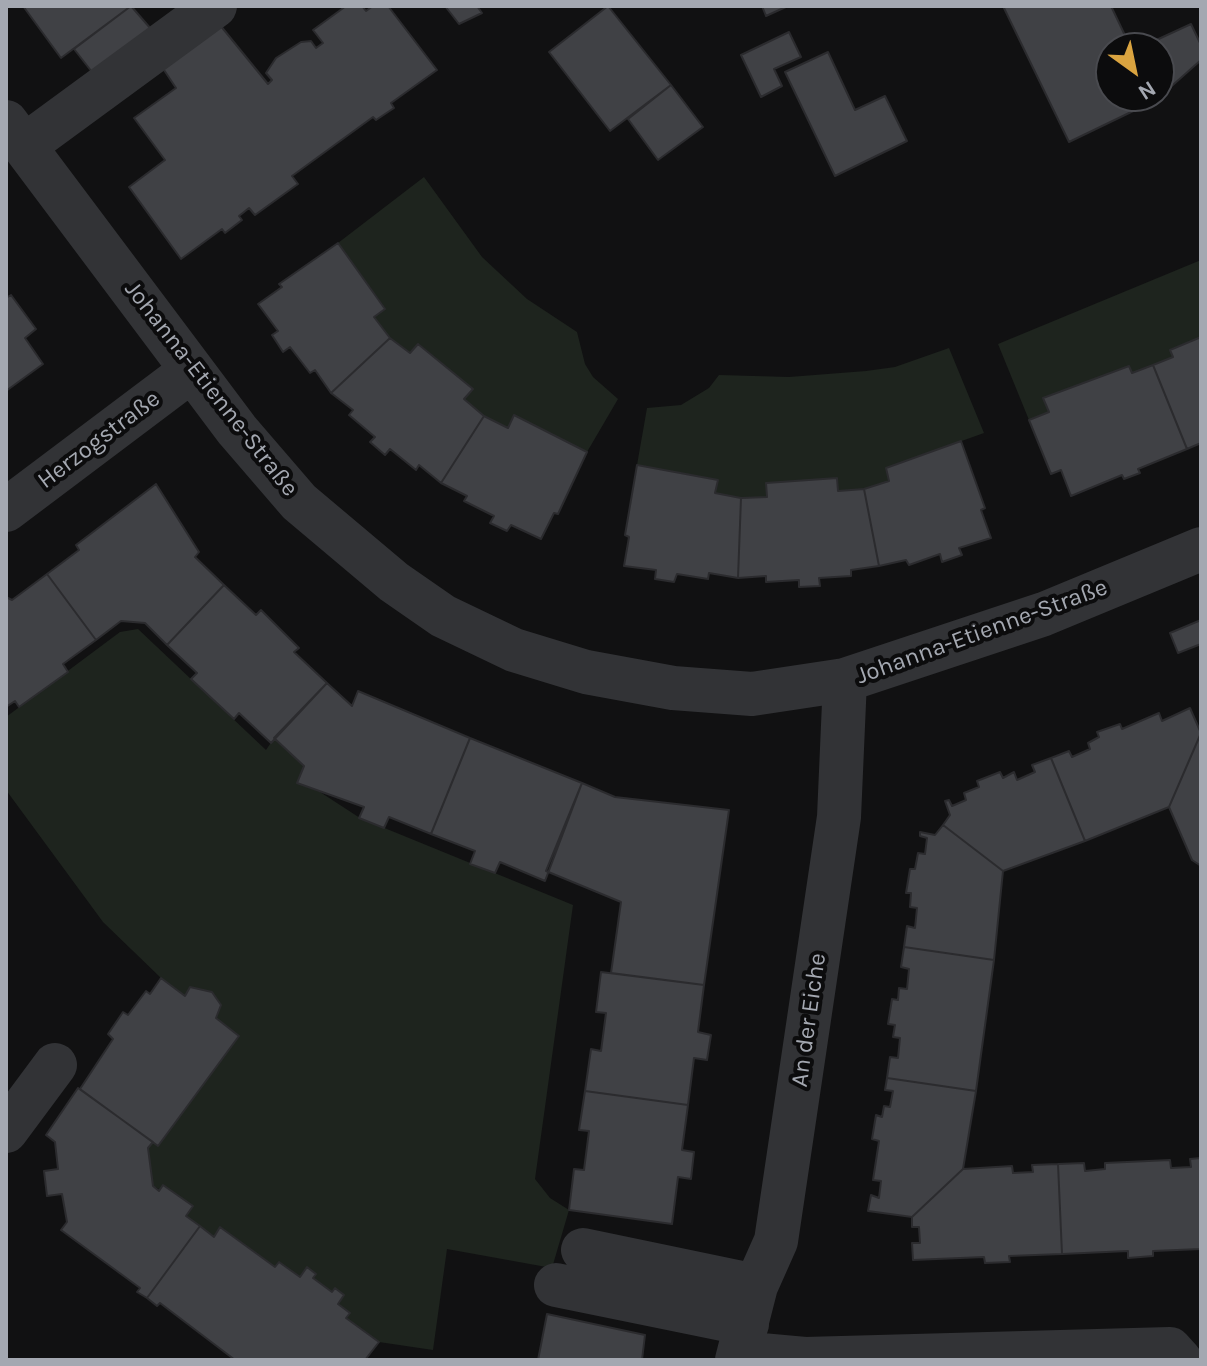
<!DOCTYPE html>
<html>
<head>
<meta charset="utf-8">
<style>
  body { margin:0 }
  #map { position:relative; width:1207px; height:1366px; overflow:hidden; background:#111112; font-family:Karla,sans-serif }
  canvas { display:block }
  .frame { position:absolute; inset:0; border:8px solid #a4a8b1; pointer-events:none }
  .north { position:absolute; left:1095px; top:32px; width:80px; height:80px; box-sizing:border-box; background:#0c0c0d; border:2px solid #494a4f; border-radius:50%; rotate:147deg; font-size:22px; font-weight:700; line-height:32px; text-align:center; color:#a4a8b1 }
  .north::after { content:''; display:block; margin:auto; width:28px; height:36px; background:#daa440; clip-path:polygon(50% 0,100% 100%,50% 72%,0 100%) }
</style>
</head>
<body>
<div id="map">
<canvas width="1207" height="1366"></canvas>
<div class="frame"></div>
<div class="north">N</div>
</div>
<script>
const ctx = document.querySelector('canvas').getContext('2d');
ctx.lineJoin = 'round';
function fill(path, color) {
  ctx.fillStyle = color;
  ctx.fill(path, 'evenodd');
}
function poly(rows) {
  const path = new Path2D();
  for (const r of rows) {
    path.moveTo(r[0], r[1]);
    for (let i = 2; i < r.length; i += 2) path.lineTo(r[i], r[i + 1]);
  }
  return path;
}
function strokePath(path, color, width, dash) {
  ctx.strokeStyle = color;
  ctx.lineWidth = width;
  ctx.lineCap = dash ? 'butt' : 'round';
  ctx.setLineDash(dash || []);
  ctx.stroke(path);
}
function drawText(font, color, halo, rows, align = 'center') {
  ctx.font = font + ' Karla,sans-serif';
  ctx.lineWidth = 8;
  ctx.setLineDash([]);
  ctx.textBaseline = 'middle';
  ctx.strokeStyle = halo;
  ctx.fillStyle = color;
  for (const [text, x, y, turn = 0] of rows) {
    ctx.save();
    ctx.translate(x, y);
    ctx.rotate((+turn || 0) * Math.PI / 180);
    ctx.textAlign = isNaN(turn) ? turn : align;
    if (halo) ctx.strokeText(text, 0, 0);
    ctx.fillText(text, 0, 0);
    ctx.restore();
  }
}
fill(poly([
  [424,177,482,257,527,299,577,332,585,364,593,377,618,399,587,452,514,415,508,428,484,416,464,399,473,389,419,344,410,353,390,338,374,317,385,308,338,243],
  [1201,260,1201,337,1171,349,1173,357,1132,373,1129,366,1044,398,1049,412,1029,420,998,344],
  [949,348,984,433,886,468,889,481,864,489,838,491,836,478,767,483,767,497,741,498,715,493,718,480,637,465,647,408,681,405,709,388,719,375,789,377,866,371,895,367],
  [138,629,266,750,274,738,304,766,297,783,320,792,360,818,573,905,535,1179,550,1198,569,1210,552,1268,447,1249,433,1350,379,1342,346,1318,350,1313,338,1304,344,1295,335,1288,332,1292,313,1278,307,1267,300,1277,279,1262,275,1267,221,1227,214,1237,186,1216,192,1206,153,1186,148,1148,153,1142,158,1145,239,1036,161,978,103,922,6,790,6,717,120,632]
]), '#1e241e');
const building = poly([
  [23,6,131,6,61,58,23,6],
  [131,6,151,29,92,72,74,49,131,6],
  [346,6,362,6,366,11,373,6,388,6,437,70,391,103,394,108,376,120,373,117,292,176,298,184,255,215,249,208,239,216,242,220,225,233,222,229,181,259,129,187,165,160,134,118,176,88,162,67,220,25,268,84,272,80,266,73,276,58,301,42,311,41,316,48,323,43,313,30,346,6],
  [445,6,477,6,482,13,459,24,445,6],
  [608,6,671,85,610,131,549,52,608,6],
  [762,6,788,6,766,16,762,6],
  [1003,6,1111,6,1131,48,1111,48,1111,96,1159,96,1159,48,1139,48,1191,24,1201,45,1201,60,1156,100,1069,142,1003,6],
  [789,32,801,57,774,69,782,86,761,97,741,55,789,32],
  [828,52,855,110,885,96,907,141,835,176,785,72,828,52],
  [671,85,703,127,658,160,628,119,671,85],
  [338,243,385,309,374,317,390,338,331,393,315,370,310,373,290,347,283,352,272,335,278,331,258,304,282,287,279,284,338,243],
  [11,295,36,329,25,338,43,364,6,391,6,298,11,295],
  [1201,337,1201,443,1187,449,1153,365,1173,357,1170,350,1201,337],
  [390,338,410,353,418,344,473,389,464,399,484,416,441,483,419,465,416,470,390,449,385,455,370,442,375,437,349,415,353,410,331,393,390,338],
  [1153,365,1187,449,1138,469,1140,473,1124,479,1122,475,1071,496,1061,470,1051,474,1029,420,1049,412,1043,398,1129,366,1132,373,1153,365],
  [514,415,587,452,558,514,554,513,541,539,511,525,507,531,490,523,494,516,464,501,467,496,441,483,484,416,508,428,514,415],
  [961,441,985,508,981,510,991,538,959,548,962,555,942,562,940,554,909,565,906,560,879,566,864,489,889,481,886,468,961,441],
  [637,465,718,480,715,493,741,498,738,578,709,573,708,579,677,574,674,582,655,579,656,570,624,566,629,537,625,535,637,465],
  [837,478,838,491,864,489,879,566,851,570,851,576,819,578,820,586,799,587,799,580,766,582,766,576,738,578,741,498,767,497,766,483,837,478],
  [156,484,199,552,195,557,224,585,167,645,145,623,121,621,96,640,47,574,79,550,76,545,156,484],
  [47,574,96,640,63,664,68,672,19,707,15,701,6,707,6,597,12,600,47,574],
  [224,585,256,615,261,610,299,648,294,652,327,683,271,743,239,713,234,719,191,679,197,673,167,645,224,585],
  [1201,620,1201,644,1178,653,1170,633,1201,620],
  [327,683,352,706,358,691,470,738,431,834,389,817,384,828,359,818,364,807,297,783,304,766,274,738,327,683],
  [1190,708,1201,733,1169,807,1085,841,1051,758,1069,751,1072,757,1090,749,1088,743,1099,737,1097,732,1120,724,1122,729,1159,713,1162,721,1190,708],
  [1201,733,1201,866,1192,860,1169,807,1201,733],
  [470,738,582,783,545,881,500,862,495,873,470,864,475,851,431,834,470,738],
  [1051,758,1085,841,1003,871,943,825,950,815,945,801,949,800,952,806,966,800,964,793,979,787,977,781,1000,772,1003,778,1014,772,1017,780,1035,772,1032,765,1051,758],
  [582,783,615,797,729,810,704,985,611,973,621,902,546,871,582,783],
  [943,825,1003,871,994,960,904,947,907,926,915,928,917,908,910,907,911,893,906,893,910,869,915,869,918,853,925,854,927,838,920,836,920,832,935,835,943,825],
  [904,947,994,960,976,1091,887,1078,890,1057,898,1058,900,1038,893,1037,895,1025,888,1024,892,999,898,1000,899,988,907,989,909,969,901,967,904,947],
  [601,972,704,985,698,1032,711,1035,707,1060,694,1058,688,1105,585,1091,591,1049,601,1051,606,1013,596,1012,601,972],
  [161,978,185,996,190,987,212,992,221,1005,216,1018,239,1036,158,1146,80,1089,113,1039,108,1034,123,1012,128,1015,146,991,150,994,161,978],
  [887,1078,976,1091,963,1169,912,1217,868,1211,871,1195,879,1198,881,1181,873,1180,879,1141,872,1139,876,1115,882,1117,884,1106,890,1107,893,1091,885,1090,887,1078],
  [78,1088,153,1142,148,1148,153,1186,159,1191,163,1185,193,1206,186,1216,200,1226,147,1298,137,1292,140,1288,61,1230,67,1222,62,1194,47,1196,44,1171,58,1169,55,1142,46,1135,78,1088],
  [585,1091,688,1105,682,1150,694,1152,691,1179,678,1177,672,1224,569,1210,574,1169,584,1170,589,1131,579,1130,585,1091],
  [1201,1158,1201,1249,1153,1251,1153,1256,1128,1258,1128,1251,1062,1254,1058,1164,1084,1163,1085,1171,1105,1169,1105,1163,1170,1160,1171,1168,1191,1167,1190,1159,1201,1158],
  [1058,1164,1062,1254,1009,1256,1010,1262,985,1263,984,1257,913,1260,912,1243,920,1243,919,1227,912,1227,912,1217,963,1169,1012,1166,1013,1173,1033,1172,1032,1165,1058,1164],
  [200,1226,214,1237,220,1227,275,1267,279,1262,300,1277,307,1267,316,1274,313,1278,332,1292,335,1288,344,1295,338,1304,350,1313,346,1318,379,1342,365,1360,235,1360,160,1303,157,1306,147,1298,200,1226],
  [547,1314,645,1335,642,1360,538,1360,547,1314]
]);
fill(building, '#404145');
strokePath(building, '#2b2b2e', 2);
strokePath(poly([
  [6,122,237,430,299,502,394,582,443,616,514,650,586,672,673,688,752,694,845,680,1044,614,1201,549],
  [24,146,215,6],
  [6,510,192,370],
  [6,1131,55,1065],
  [583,1250,756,1286],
  [556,1285,747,1324],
  [739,1353,805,1359,1170,1349,1180,1360],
  [737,1360,756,1286,776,1241,839,817,845,680]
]), '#323336', 44);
drawText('24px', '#a4a8b1', '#0c0c0d', [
  ["Johanna-Etienne-Straße",211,389,52],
  ["Herzogstraße",99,440,-37],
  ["Johanna-Etienne-Straße",982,632,-20],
  ["An der Eiche",809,1020,-82]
]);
</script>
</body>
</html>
